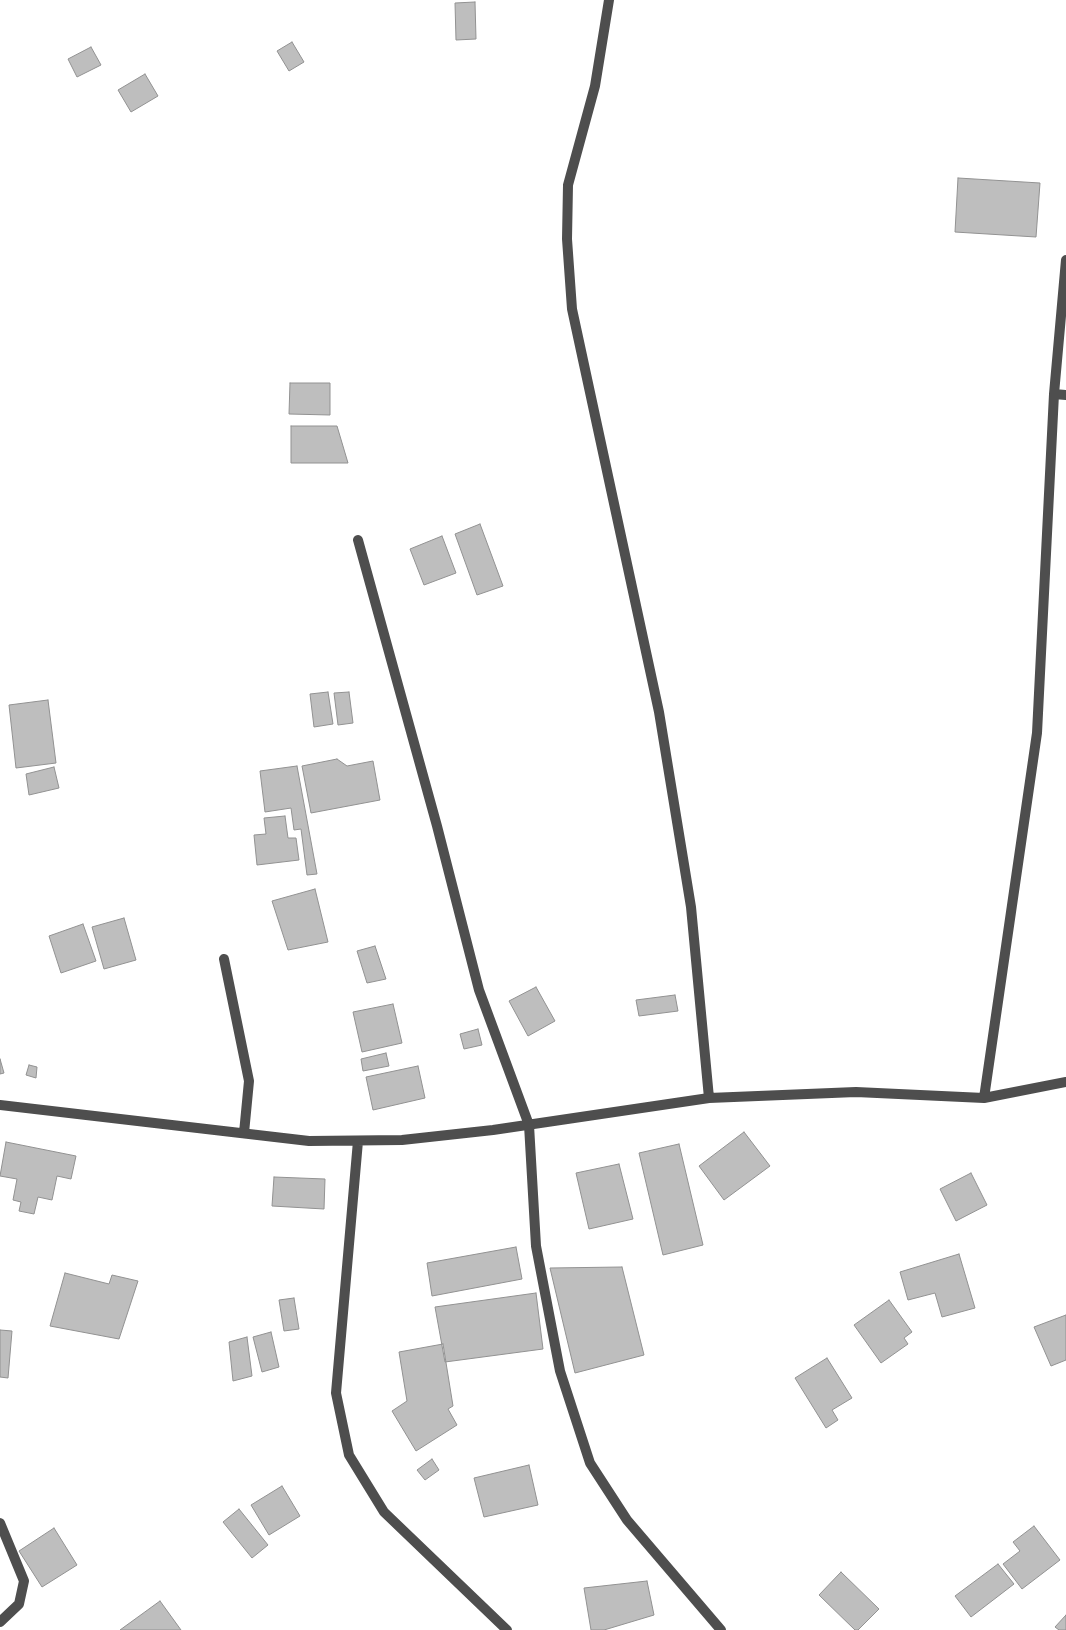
<!DOCTYPE html>
<html>
<head>
<meta charset="utf-8">
<style>
  body { margin:0 }
  canvas { display:block; background:#fff }
</style>
</head>
<body>
<canvas width="1066" height="1630"></canvas>
<script>
const ctx = document.querySelector('canvas').getContext('2d');
ctx.lineJoin = 'round';
function fill(path, color) {
  ctx.fillStyle = color;
  ctx.fill(path, 'evenodd');
}
function poly(rows) {
  const path = new Path2D();
  for (const r of rows) {
    path.moveTo(r[0], r[1]);
    for (let i = 2; i < r.length; i += 2) path.lineTo(r[i], r[i + 1]);
  }
  return path;
}
function strokePath(path, color, width, dash) {
  ctx.strokeStyle = color;
  ctx.lineWidth = width;
  ctx.lineCap = dash ? 'butt' : 'round';
  ctx.setLineDash(dash || []);
  ctx.stroke(path);
}
const building = poly([
  [475,2,476,39,456,40,455,3,475,2],
  [292,42,304,62,289,71,277,51,292,42],
  [91,47,101,65,77,77,68,59,91,47],
  [145,74,158,96,131,112,118,90,145,74],
  [958,178,1040,183,1036,237,955,232,958,178],
  [290,383,330,383,330,415,289,414,290,383],
  [291,426,337,426,348,463,291,463,291,426],
  [480,524,503,586,477,595,455,534,480,524],
  [442,536,456,573,424,585,410,549,442,536],
  [328,692,333,724,314,727,310,694,328,692],
  [349,692,353,723,338,725,334,693,349,692],
  [48,700,56,763,16,768,9,705,48,700],
  [337,759,347,766,373,761,380,800,311,813,302,766,337,759],
  [297,766,317,874,307,875,301,829,294,830,291,808,265,812,260,771,297,766],
  [54,767,59,788,29,795,26,774,54,767],
  [285,816,288,838,296,838,299,860,257,865,254,835,266,834,264,818,285,816],
  [315,889,328,942,288,950,272,901,315,889],
  [124,918,136,960,104,969,92,927,124,918],
  [83,924,96,961,61,973,49,936,83,924],
  [375,946,386,979,367,983,357,951,375,946],
  [536,987,555,1021,528,1036,509,1001,536,987],
  [675,995,678,1011,639,1016,636,1000,675,995],
  [393,1004,402,1043,362,1052,353,1012,393,1004],
  [478,1029,482,1045,464,1049,460,1034,478,1029],
  [386,1053,389,1066,363,1071,361,1059,386,1053],
  [0,1059,4,1073,0,1074,0,1059],
  [29,1065,37,1067,36,1078,26,1075,29,1065],
  [418,1066,425,1098,373,1110,366,1077,418,1066],
  [744,1132,770,1166,724,1200,699,1166,744,1132],
  [6,1142,76,1156,71,1179,57,1176,52,1200,38,1197,34,1214,19,1211,21,1202,13,1200,17,1179,0,1176,6,1142],
  [679,1144,703,1245,663,1255,639,1153,679,1144],
  [619,1164,633,1219,589,1229,576,1173,619,1164],
  [971,1173,987,1205,956,1221,940,1189,971,1173],
  [274,1177,325,1179,324,1209,272,1206,274,1177],
  [516,1247,522,1279,432,1296,427,1263,516,1247],
  [959,1254,975,1308,942,1317,935,1293,908,1300,900,1272,959,1254],
  [622,1267,644,1355,575,1373,550,1268,622,1267],
  [65,1273,109,1284,112,1275,138,1281,119,1339,50,1326,65,1273],
  [536,1293,543,1349,445,1362,435,1307,536,1293],
  [294,1298,299,1329,284,1331,279,1300,294,1298],
  [889,1300,912,1332,904,1338,908,1344,881,1363,854,1325,889,1300],
  [1066,1315,1066,1360,1051,1366,1034,1327,1066,1315],
  [0,1330,12,1331,8,1378,0,1377,0,1330],
  [271,1332,279,1367,262,1372,253,1337,271,1332],
  [247,1337,252,1376,233,1381,229,1342,247,1337],
  [443,1344,453,1406,448,1409,457,1425,416,1451,392,1411,407,1401,399,1352,443,1344],
  [827,1358,852,1398,832,1410,838,1420,826,1428,795,1378,827,1358],
  [432,1459,439,1470,425,1480,417,1470,432,1459],
  [529,1465,538,1505,484,1517,474,1478,529,1465],
  [282,1486,300,1516,269,1535,251,1505,282,1486],
  [239,1509,268,1545,252,1558,223,1522,239,1509],
  [1034,1526,1060,1560,1022,1589,1003,1564,1020,1551,1013,1542,1034,1526],
  [54,1528,77,1565,42,1587,19,1551,54,1528],
  [998,1564,1014,1584,971,1617,955,1596,998,1564],
  [841,1572,879,1609,858,1630,855,1630,819,1595,841,1572],
  [647,1581,654,1615,604,1630,591,1630,584,1588,647,1581],
  [160,1601,181,1630,120,1630,160,1601],
  [1066,1615,1066,1630,1059,1630,1055,1627,1066,1615]
]);
fill(building, '#bebebe');
strokePath(building, '#929292', 1);
strokePath(poly([
  [609,0,595,86,568,185,567,239,572,309,659,712,691,907,709,1098],
  [1054,394,1066,395],
  [358,540,437,826,479,990,529,1125,536,1246,560,1371,590,1463,627,1520,721,1630],
  [224,959,249,1081,244,1133],
  [984,1098,1037,733,1054,394,1066,260],
  [0,1105,309,1141,402,1140,493,1130,709,1098,856,1092,984,1098,1066,1082],
  [358,1141,336,1393,349,1455,384,1512,507,1630],
  [0,1523,24,1581,19,1604,0,1622]
]), '#4e4e4e', 10);
</script>
</body>
</html>
